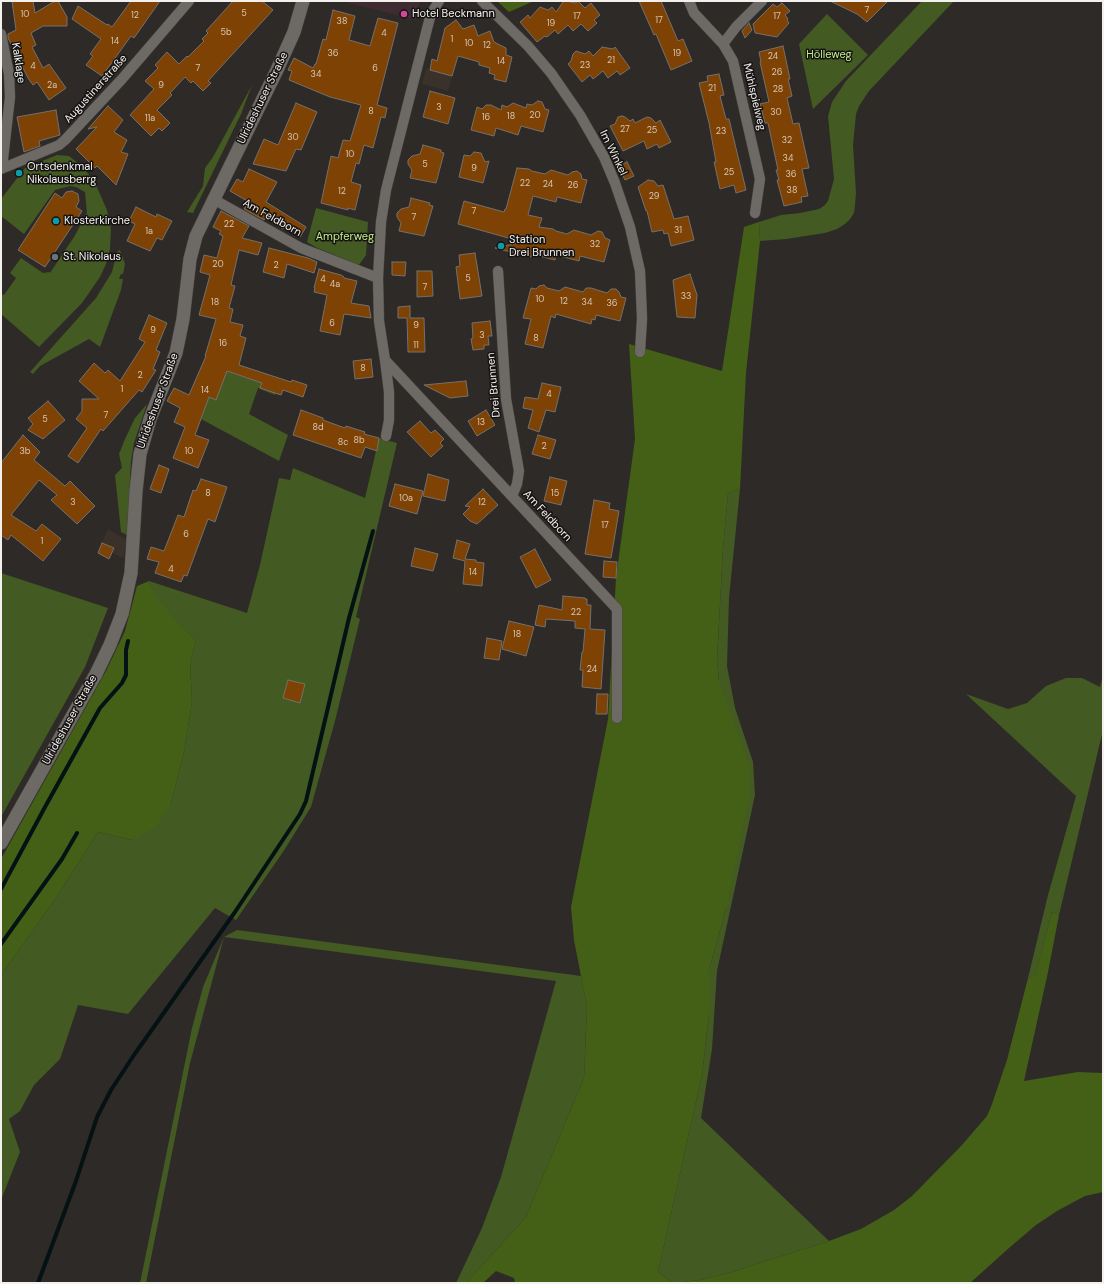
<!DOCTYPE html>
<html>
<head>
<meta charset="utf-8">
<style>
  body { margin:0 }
  #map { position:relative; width:1104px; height:1284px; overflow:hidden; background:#2e2a27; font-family:"DM Sans",sans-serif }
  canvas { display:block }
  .frame { position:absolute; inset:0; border:2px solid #f3f0ee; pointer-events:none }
</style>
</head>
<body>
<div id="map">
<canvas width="1104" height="1284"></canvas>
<div class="frame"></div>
</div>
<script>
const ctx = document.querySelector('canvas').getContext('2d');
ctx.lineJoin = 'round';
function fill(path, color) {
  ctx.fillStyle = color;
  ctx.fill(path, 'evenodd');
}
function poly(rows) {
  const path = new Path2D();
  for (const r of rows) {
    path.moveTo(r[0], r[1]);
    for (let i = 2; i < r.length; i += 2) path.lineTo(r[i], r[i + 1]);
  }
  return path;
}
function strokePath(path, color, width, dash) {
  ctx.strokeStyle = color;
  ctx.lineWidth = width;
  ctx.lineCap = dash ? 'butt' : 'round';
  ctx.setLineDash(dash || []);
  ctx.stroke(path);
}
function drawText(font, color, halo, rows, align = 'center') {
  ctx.font = font + ' "DM Sans",sans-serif';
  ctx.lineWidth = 3;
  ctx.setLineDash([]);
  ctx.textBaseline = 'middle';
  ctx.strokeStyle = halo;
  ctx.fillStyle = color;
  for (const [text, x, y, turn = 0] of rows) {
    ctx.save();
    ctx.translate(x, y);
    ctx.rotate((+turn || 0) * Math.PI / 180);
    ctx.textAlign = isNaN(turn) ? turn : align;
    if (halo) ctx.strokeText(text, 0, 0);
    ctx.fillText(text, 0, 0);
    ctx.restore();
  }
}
fill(poly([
  [341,1,420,1,416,20]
]), '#3f2c32');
fill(poly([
  [433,59,455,66,448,91,422,84,426,69,430,69],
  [108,529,127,540,123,558,112,553,114,548,102,543]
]), '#3a312a');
fill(poly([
  [922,1,954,1,869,91,859,106,856,114,853,145,856,193,855,205,854,213,850,219,845,224,837,229,825,233,786,239,760,241,759,222,781,215,800,213,819,209,825,205,828,201,834,179,828,116,832,102,846,81],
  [827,14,868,55,813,109,799,44],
  [252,85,241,114,193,213,187,212,203,186,205,168,213,157],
  [57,155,69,156,83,167,95,183,107,210,111,229,110,249,106,264,100,277,82,303,39,347,1,314,1,294,4,295,16,278,10,273,21,258,43,273,49,272,50,273,74,237,87,213,85,192,76,187,70,186,55,190,24,234,1,216,1,199,25,168],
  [316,208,368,222,366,255,359,265,317,248,307,242],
  [120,250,125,264,123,274,121,274,119,279,123,279,121,290,100,347,89,339,40,366,33,374,30,372,96,298,112,272,117,252],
  [227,370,229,372,278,388,275,395,258,388,249,414,288,435,279,461,201,419,209,397],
  [147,404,134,443,131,461,127,535,121,532,115,475,122,468,119,454,125,439,135,418],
  [379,438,397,443,356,617,360,619,335,721,311,807,283,852,236,920,215,908,128,1014,78,1005,60,1059,34,1085,20,1111,9,1119,20,1152,1,1200,1,975,56,898,98,832,132,840,171,803,184,752,192,702,190,662,196,641,155,598,149,581,247,613,260,565,279,478,290,480,293,468,365,498],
  [740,489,729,598,727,666,735,708,753,762,755,795,717,971,712,1049,701,1118,829,1241,732,1272,700,1280,673,1283,658,1272,702,1075,709,1014,709,970,726,909,719,681,717,659,723,549,728,493],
  [1,573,108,608,85,667,1,817],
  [1103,675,1103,730,1059,915,1052,912,1035,977,1028,978,1048,895,1076,796,966,694,1008,709,1027,703,1046,686,1066,678,1082,678,1100,687],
  [237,930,581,976,587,1007,584,1078,526,1217,466,1283,456,1283,482,1228,501,1177,556,981,224,937,190,1063,146,1283,140,1283,192,1028,203,987,224,937]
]), '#435a22');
fill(poly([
  [497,1,534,1,509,12],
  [759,222,760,241,746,373,740,489,728,493,723,549,717,659,719,681,749,765,750,780,750,793,726,909,709,970,709,1014,702,1075,658,1272,673,1283,700,1280,732,1272,829,1241,861,1229,894,1210,912,1196,962,1145,987,1116,992,1104,1007,1060,1028,978,1035,976,1052,912,1059,915,1048,972,1024,1081,1078,1072,1103,1073,1103,1192,1085,1196,1057,1211,1036,1225,1009,1248,970,1283,515,1283,514,1278,496,1271,483,1283,466,1283,526,1217,584,1078,587,1007,574,940,571,907,608,719,616,578,635,439,629,344,722,371,744,227],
  [149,581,156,598,196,641,190,662,192,702,184,752,171,803,156,827,132,840,98,832,56,898,1,975,1,859,106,671,125,631,137,586]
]), '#446016');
strokePath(poly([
  [1,889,45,807,100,708,122,683,126,675,126,650,128,641],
  [1,944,62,859,77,833],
  [38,1283,76,1181,97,1117,111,1090,134,1055,235,912,300,814,306,801,349,618,373,531]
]), '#041214', 4);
const building = poly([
  [12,1,33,1,35,13,55,1,58,1,67,17,67,26,43,26,31,33,36,45,32,47,43,68,49,64,66,88,49,100,37,82,33,85,28,78,8,38,8,34,16,30,12,1],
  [131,1,160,1,134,38,131,36,102,76,86,65,93,56,90,54,101,39,72,19,78,6,107,25,108,24,112,27,131,1],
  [233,1,262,1,273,10,208,81,211,83,203,91,193,81,191,83,185,77,170,93,172,95,157,110,170,123,162,131,159,128,151,136,130,115,154,89,145,81,158,68,155,65,167,52,179,64,187,56,188,57,204,41,202,39,208,33,206,31,233,1],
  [566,1,576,3,578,1,585,8,591,3,600,15,594,20,597,23,588,31,581,24,573,31,568,25,558,34,555,30,547,37,545,36,537,42,520,22,528,15,530,18,538,9,540,7,548,10,552,7,556,12,563,2,566,1],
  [639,1,661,1,678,41,683,39,692,61,671,70,656,34,654,35,639,1],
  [830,1,888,1,867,22,857,14,830,1],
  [782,3,790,11,785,15,788,19,787,20,789,23,777,37,755,33,753,24,773,4,777,7,782,3],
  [333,10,355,16,349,40,370,46,378,18,398,23,377,105,387,108,385,118,381,117,373,148,364,145,359,164,356,163,351,182,361,185,355,210,348,208,348,210,321,203,331,156,338,158,343,140,350,141,361,105,330,97,289,80,292,71,288,70,294,58,313,68,315,64,316,64,323,39,326,40,333,10],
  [456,20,463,29,474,25,478,36,490,31,494,42,506,48,506,55,512,57,506,82,494,79,495,75,489,73,490,68,479,65,479,62,458,56,452,76,430,70,432,59,437,61,445,28,456,20],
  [749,23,752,30,745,38,742,31,749,23],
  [783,46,790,79,788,79,792,96,787,98,793,124,799,123,809,168,802,169,808,196,801,197,802,202,784,206,777,180,779,180,776,170,778,170,768,123,765,123,760,104,769,102,760,62,761,62,759,52,783,46],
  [602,47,613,49,615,47,630,68,620,75,617,71,608,78,603,71,593,79,590,75,582,82,568,64,571,61,573,54,576,51,585,54,589,51,593,56,602,47],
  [719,74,724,95,720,96,726,119,729,119,746,190,736,193,734,185,720,189,714,162,716,162,709,123,699,83,708,81,707,76,719,74],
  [430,91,455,98,448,124,423,117,430,91],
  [538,101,542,102,545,109,549,110,543,132,521,126,518,135,496,128,494,136,471,130,477,107,482,109,486,105,491,105,501,110,502,105,507,107,513,103,526,108,527,104,532,105,538,101],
  [296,103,317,112,301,150,296,149,286,171,253,164,264,139,278,145,296,103],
  [108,106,123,120,114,132,127,140,121,152,128,154,116,185,97,166,95,168,76,149,97,127,88,129,108,106],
  [56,110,60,135,39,141,40,146,24,152,17,117,56,110],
  [622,116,625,117,630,121,633,119,635,123,647,117,651,118,656,123,660,120,671,142,659,148,657,144,647,149,644,141,623,151,610,126,615,124,618,117,622,116],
  [423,145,441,150,441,152,444,153,436,183,410,178,412,170,408,164,408,160,412,156,420,154,423,145],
  [474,152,481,153,485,162,489,161,483,183,459,177,464,155,470,156,474,152],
  [627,162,634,176,625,180,618,166,627,162],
  [517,168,529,169,532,171,545,174,551,170,568,175,572,172,577,171,581,174,582,179,587,180,581,203,557,197,556,202,533,196,528,215,542,218,539,227,553,229,556,231,567,234,574,230,591,235,598,231,602,232,605,238,610,240,604,262,580,256,579,261,556,255,555,260,532,254,531,257,495,248,523,242,458,224,464,201,504,212,505,209,506,209,517,168],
  [249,169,277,182,266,202,306,227,300,237,284,227,283,229,266,218,264,220,244,209,249,202,230,191,237,179,243,182,249,169],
  [648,180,654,181,658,186,663,185,674,219,688,216,694,240,671,246,668,233,664,234,663,230,652,232,647,211,646,211,638,187,648,180],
  [72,191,78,194,79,201,76,207,82,211,45,267,18,250,55,193,62,198,66,192,72,191],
  [411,198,430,203,429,205,433,206,424,236,399,231,401,223,397,217,397,213,401,209,409,207,411,198],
  [136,207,156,217,157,214,172,221,162,240,157,238,150,251,127,241,135,224,129,221,136,207],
  [221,211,249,226,242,238,262,243,258,255,239,250,231,285,235,286,229,308,233,309,230,322,243,325,240,336,246,338,239,365,291,382,292,380,307,385,303,397,283,390,281,395,260,388,262,383,227,371,216,400,209,397,195,435,209,440,198,468,173,458,185,427,174,422,180,408,167,401,174,388,189,395,206,356,205,356,216,319,199,315,210,275,200,272,204,255,217,258,223,236,219,234,221,231,213,227,221,211],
  [269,248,308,258,317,262,314,273,287,264,284,278,263,272,269,248],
  [475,253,482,296,460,299,456,267,460,266,459,255,475,253],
  [392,262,406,262,405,276,392,275,392,262],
  [319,269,341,275,344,277,344,278,357,281,351,303,369,306,371,318,344,314,340,335,320,331,327,295,314,292,315,288,314,288,319,269],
  [417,271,432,271,433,296,417,297,417,271],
  [690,274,697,295,695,318,677,317,673,280,690,274],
  [544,285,547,288,559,291,565,287,583,292,586,288,591,288,607,293,611,289,616,289,619,292,621,297,626,298,620,321,596,315,595,320,592,319,591,324,556,314,555,318,551,316,543,348,525,344,531,319,523,318,531,288,536,289,539,286,544,285],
  [410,306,410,318,424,318,425,352,408,352,407,318,398,318,398,307,410,306],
  [149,315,167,323,156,350,160,352,153,369,156,370,142,392,139,390,103,431,101,429,78,463,68,456,87,428,76,419,82,411,82,399,99,399,79,381,94,363,105,373,108,370,120,381,145,342,139,339,149,315],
  [490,321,492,336,488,336,489,345,484,345,484,349,473,350,471,339,473,338,472,323,490,321],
  [371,359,373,377,355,379,353,361,371,359],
  [466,381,468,396,450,398,424,385,466,381],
  [542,383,561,387,555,412,546,410,539,432,528,428,533,410,523,408,525,397,538,399,542,383],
  [48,401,65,420,43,439,28,430,33,424,28,418,48,401],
  [301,410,323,418,323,420,345,428,346,426,365,432,364,434,379,438,377,451,365,447,361,458,293,435,301,410],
  [486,410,495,425,477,436,468,421,486,410],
  [420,421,431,433,435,430,444,439,440,443,443,446,431,457,407,432,420,421],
  [23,435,40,452,34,460,65,486,70,481,95,506,77,524,51,500,57,495,39,480,11,515,36,531,42,524,61,539,43,561,11,535,8,540,1,535,1,463,23,435],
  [538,435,556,440,550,459,532,454,538,435],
  [159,465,169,469,161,493,150,489,159,465],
  [428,474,449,480,445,501,423,496,428,474],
  [550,477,567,481,561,505,544,501,550,477],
  [201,479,227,487,215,522,208,519,187,576,184,575,181,582,155,573,159,562,147,559,151,547,164,551,178,515,184,517,193,490,196,491,201,479],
  [395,484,423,491,417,514,389,506,395,484],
  [483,489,498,505,477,524,470,521,463,514,470,507,465,506,483,489],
  [594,500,610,503,609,509,619,511,611,558,585,554,594,500],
  [457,540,470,544,465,559,476,560,476,562,484,563,482,586,463,584,465,561,453,558,457,540],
  [102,543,114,548,109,559,98,553,102,543],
  [415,548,438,554,433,571,411,566,415,548],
  [535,549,551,580,536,588,520,557,535,549],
  [604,561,617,562,616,578,603,577,604,561],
  [563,596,585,598,585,599,587,599,587,605,591,605,590,629,605,630,601,689,582,687,583,670,580,670,582,652,583,652,585,629,575,628,575,621,546,619,545,627,535,625,539,605,562,610,563,596],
  [509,621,534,627,526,656,502,649,509,621],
  [487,638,502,641,499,660,484,658,487,638],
  [288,680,305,684,300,703,283,698,288,680],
  [597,694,608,694,607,714,596,714,597,694]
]);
fill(building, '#7e4304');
strokePath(building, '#75706c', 1);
const minor = poly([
  [482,1,528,46,551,73,580,115,604,157,615,183,630,227,640,271,642,318,640,352],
  [689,1,694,13,723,44,733,61,760,179,755,213],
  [1,34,9,74,10,97,2,168],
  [723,44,736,27,762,1],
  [1,169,59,145,65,140,122,79,189,1],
  [213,199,301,248,378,278,379,321,385,360,617,609,617,718],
  [498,271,506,399,519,471,517,484,512,496],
  [378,278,381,222,386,190,428,25,431,14,439,1],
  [385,360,389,392,389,420,386,436]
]);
const tertiary = poly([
  [1,843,96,674,110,645,122,614,131,573,136,491,140,454,150,419,176,353,183,319,190,259,196,236,277,70,294,32,303,1]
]);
strokePath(minor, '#4b4745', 11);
strokePath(tertiary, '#4b4745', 14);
strokePath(minor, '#6d6965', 10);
strokePath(tertiary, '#6d6965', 13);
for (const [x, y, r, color] of [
  [404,14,4,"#d1479c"],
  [19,173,4,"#0f9aa8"],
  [56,221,4,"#0f9aa8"],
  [501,246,4,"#0f9aa8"],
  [55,257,4,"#6b7280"]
]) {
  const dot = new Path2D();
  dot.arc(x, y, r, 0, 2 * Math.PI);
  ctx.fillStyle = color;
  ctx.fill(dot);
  strokePath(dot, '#151311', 1.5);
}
drawText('9px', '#d6c5b4', null, [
  ["7",867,11],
  ["5",244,14],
  ["10",25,15],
  ["12",135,16],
  ["17",577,17],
  ["17",777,17],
  ["17",659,21],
  ["38",342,22],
  ["19",551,24],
  ["5b",226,33],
  ["4",384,34],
  ["1",452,40],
  ["14",115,42],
  ["10",469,44],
  ["12",487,46],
  ["36",333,54],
  ["19",677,54],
  ["24",773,57],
  ["21",611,61],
  ["14",501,62],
  ["23",585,66],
  ["4",33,67],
  ["7",198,69],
  ["6",375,69],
  ["26",777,73],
  ["34",316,75],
  ["2a",52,86],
  ["9",161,86],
  ["21",712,89],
  ["28",778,90],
  ["3",439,108],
  ["8",371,112],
  ["30",776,113],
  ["20",535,116],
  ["18",511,117],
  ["16",486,118],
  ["11a",150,119],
  ["27",625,130],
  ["25",652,131],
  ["23",721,132],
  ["30",293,138],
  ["32",787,141],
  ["10",350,155],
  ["34",788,159],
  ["5",425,165],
  ["9",474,169],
  ["25",729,173],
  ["36",791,175],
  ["22",525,184],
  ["24",548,185],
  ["26",573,186],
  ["38",792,191],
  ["12",342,192],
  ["29",654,197],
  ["7",474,212],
  ["7",414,218],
  ["22",229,225],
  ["31",678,231],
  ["1a",149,232],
  ["32",595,245],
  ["20",218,265],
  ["2",276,266],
  ["5",468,279],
  ["4",323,280],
  ["4a",335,285],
  ["7",425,288],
  ["33",686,297],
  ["10",540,300],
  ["12",564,302],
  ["18",215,303],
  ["34",587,303],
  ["36",612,304],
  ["6",332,324],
  ["9",416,326],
  ["9",153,331],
  ["3",482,336],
  ["8",536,339],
  ["16",223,344],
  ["11",416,346],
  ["8",363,369],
  ["2",140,376],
  ["1",122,390],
  ["14",205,391],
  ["4",549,395],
  ["7",106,416],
  ["5",45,420],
  ["13",481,423],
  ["8d",318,428],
  ["8b",359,441],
  ["8c",343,443],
  ["2",544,447],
  ["3b",25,452],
  ["10",189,452],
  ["8",208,494],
  ["15",555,494],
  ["10a",406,499],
  ["3",73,503],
  ["12",482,503],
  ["17",605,526],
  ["6",186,535],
  ["1",42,542],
  ["4",171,570],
  ["14",473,573],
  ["22",576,613],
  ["18",517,635],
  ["24",592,670]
]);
drawText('11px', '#f3f0ee', '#151311', [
  ["Hotel Beckmann",412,14],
  ["Ortsdenkmal",27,167],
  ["Nikolausberrg",27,180],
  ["Klosterkirche",64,221],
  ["Station",509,240],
  ["Drei Brunnen",509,253],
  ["St. Nikolaus",63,257]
], 'left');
drawText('11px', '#c2ed8b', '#151311', [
  ["Hölleweg",829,55],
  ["Ampferweg",345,237]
]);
drawText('11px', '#f3f0ee', '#151311', [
  ["Kalklage",18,63,81],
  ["Augustinerstraße",96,89,-48],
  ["Mühlspielweg",754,97,77],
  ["Ulrideshuser Straße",263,98,-64],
  ["Im Winkel",613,153,64],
  ["Am Feldborn",272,218,29],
  ["Drei Brunnen",494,385,-95],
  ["Ulrideshuser Straße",158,401,-70],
  ["Am Feldborn",547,516,47],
  ["Ulrideshuser Straße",70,720,-61]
]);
</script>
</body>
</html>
